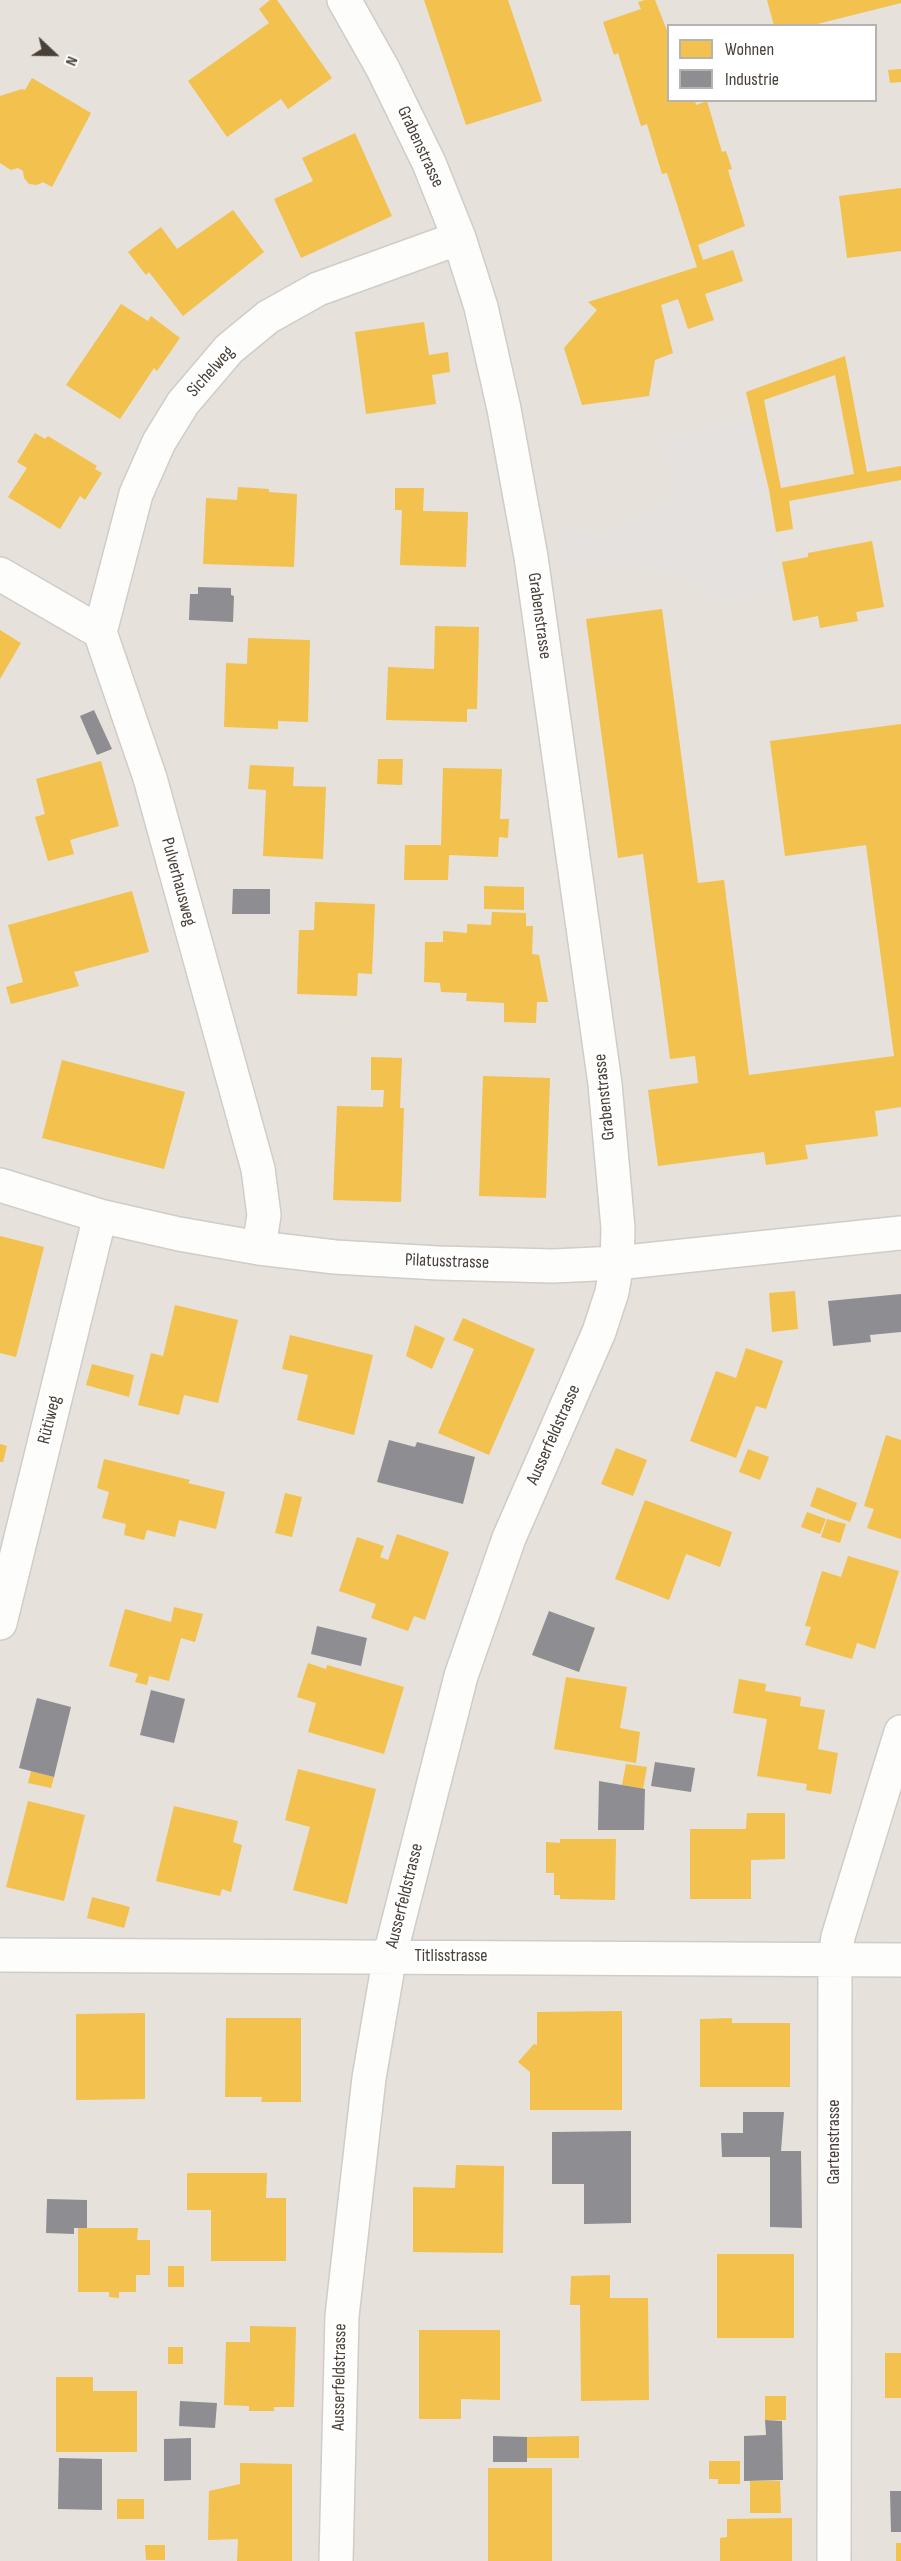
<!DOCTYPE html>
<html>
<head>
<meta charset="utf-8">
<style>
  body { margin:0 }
  #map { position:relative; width:901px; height:2561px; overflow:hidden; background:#f2f0ed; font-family:"Sofia Sans Condensed",sans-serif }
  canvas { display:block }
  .legend { position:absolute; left:667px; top:24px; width:210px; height:78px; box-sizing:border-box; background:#fff; border:2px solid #b6b3af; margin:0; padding:8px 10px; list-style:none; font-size:18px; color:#494138 }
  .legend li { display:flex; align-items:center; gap:12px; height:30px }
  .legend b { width:30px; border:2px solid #b6b3af }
  .north { position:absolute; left:24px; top:24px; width:60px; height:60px; -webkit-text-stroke:4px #fff; paint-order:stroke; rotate:112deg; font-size:16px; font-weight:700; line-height:24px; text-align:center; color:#494138 }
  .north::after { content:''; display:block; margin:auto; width:21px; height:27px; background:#494138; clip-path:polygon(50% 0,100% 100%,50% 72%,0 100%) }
</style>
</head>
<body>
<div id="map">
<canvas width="901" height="2561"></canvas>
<ul class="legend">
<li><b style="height:16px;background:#f2c14e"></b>Wohnen</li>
<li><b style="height:16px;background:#8d8d92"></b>Industrie</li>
</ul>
<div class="north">N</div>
</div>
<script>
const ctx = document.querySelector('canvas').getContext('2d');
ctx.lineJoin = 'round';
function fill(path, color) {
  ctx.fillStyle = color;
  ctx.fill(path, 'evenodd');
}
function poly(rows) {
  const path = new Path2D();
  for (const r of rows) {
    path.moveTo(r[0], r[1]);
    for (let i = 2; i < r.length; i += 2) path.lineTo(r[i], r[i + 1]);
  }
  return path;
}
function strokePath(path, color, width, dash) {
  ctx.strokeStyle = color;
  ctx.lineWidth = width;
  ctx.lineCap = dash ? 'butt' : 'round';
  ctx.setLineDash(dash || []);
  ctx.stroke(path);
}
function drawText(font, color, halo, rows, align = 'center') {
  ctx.font = font + ' "Sofia Sans Condensed",sans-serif';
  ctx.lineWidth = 6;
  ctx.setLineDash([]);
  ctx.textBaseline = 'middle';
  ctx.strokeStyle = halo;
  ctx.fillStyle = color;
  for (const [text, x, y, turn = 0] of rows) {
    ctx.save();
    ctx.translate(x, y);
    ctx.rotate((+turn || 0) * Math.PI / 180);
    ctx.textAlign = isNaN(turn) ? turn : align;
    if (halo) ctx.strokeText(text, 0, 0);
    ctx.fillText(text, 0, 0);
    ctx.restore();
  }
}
fill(poly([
  [0,0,901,0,901,2561,0,2561],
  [668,26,876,26,876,100,668,100]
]), '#e6e1da');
fill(poly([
  [751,417,786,589,720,602,679,575,614,564,564,566,559,531,606,532,674,499,662,440]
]), '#e4e1de');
fill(poly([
  [270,0,277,0,332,78,288,109,281,99,227,137,188,81,269,23,259,9],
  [424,0,508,0,542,101,466,125],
  [645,0,655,0,668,33,668,100,695,100,696,105,707,101,722,152,726,151,732,169,728,170,745,226,698,245,703,260,733,250,743,281,705,294,714,320,688,329,678,299,661,305,673,353,655,360,649,396,582,405,564,348,597,310,588,302,697,267,667,173,662,174,647,124,641,126,618,53,614,55,603,22,641,9,638,2],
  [767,0,901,0,901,3,809,26,774,26],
  [901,69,901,82,890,83,888,70],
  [32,78,91,113,52,187,43,182,37,185,29,184,24,178,23,171,18,168,11,170,0,163,0,96,22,89,25,90],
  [355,133,392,216,301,258,274,199,313,181,302,158],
  [901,188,901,251,847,258,839,196],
  [233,210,264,252,183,316,149,272,146,275,128,252,161,227,177,249],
  [121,304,148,321,151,316,180,338,157,371,154,368,120,419,66,385],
  [424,322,429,355,448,352,450,372,432,375,436,404,366,414,355,332],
  [845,356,867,472,901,466,901,480,789,501,793,529,776,532,769,490,746,392],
  [835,375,854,474,781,488,764,400],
  [35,433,45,439,48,436,97,466,95,469,102,473,85,500,80,496,60,529,8,497,27,468,17,462],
  [238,487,269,489,269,492,297,494,294,567,203,564,206,498,237,500],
  [395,488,424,488,423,511,468,512,466,567,400,565,402,510,395,510],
  [872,541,884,607,856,612,858,621,820,628,818,616,793,621,782,562,808,557,808,553],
  [662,609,698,883,724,880,749,1075,894,1056,866,845,785,856,770,741,901,724,901,1107,875,1111,878,1136,805,1145,808,1159,766,1165,764,1152,658,1166,648,1090,698,1083,697,1072,695,1056,670,1059,643,854,618,858,586,619],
  [435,626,479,627,477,709,467,709,467,722,386,720,388,667,434,669],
  [0,630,21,643,0,679],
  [248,638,310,640,308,722,278,721,278,729,224,727,226,663,247,664],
  [378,759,403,759,402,785,377,784],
  [101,761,119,826,70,840,74,854,48,861,35,817,45,814,36,779],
  [250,765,294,767,293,786,326,787,323,859,263,856,266,790,248,789],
  [443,768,502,769,500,819,509,819,508,838,499,837,498,857,449,855,448,880,404,880,405,845,441,845],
  [484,886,524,887,524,910,484,909],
  [132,891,149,952,74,972,79,986,11,1004,6,987,23,982,8,925],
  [315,902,375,904,372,974,358,973,357,996,297,994,299,930,314,930],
  [492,912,526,913,526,926,533,926,532,954,539,955,548,1002,537,1002,536,1023,504,1022,504,1003,466,1001,467,993,441,992,440,983,424,982,425,942,443,942,443,931,467,933,467,924,491,925],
  [371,1057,402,1058,400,1108,404,1108,401,1202,333,1200,337,1106,383,1107,384,1090,371,1090],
  [62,1060,185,1092,164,1169,42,1138],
  [483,1076,550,1078,546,1198,479,1196],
  [0,1236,44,1247,16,1357,0,1353],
  [795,1291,798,1329,772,1332,769,1293],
  [175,1305,238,1320,218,1403,184,1395,179,1415,138,1405,151,1353,163,1356],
  [463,1318,535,1349,489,1455,438,1433,474,1349,453,1340],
  [415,1325,445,1338,432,1369,406,1356],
  [290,1335,373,1355,354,1435,297,1420,308,1375,282,1369],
  [746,1348,783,1361,766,1409,756,1406,736,1458,690,1441,716,1371,736,1378],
  [92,1364,134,1375,129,1397,86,1385],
  [886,1435,901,1440,901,1539,867,1528,874,1509,864,1506],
  [0,1444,7,1446,3,1462,0,1462],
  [616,1448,647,1460,633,1496,601,1484],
  [748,1449,769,1457,760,1480,739,1472],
  [104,1459,190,1480,188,1483,225,1492,216,1529,179,1520,175,1537,147,1530,144,1540,124,1535,126,1524,102,1518,109,1492,97,1488],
  [817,1487,857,1503,850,1522,810,1506],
  [285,1493,302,1497,292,1537,275,1533],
  [645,1500,732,1532,720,1567,686,1554,669,1600,615,1579],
  [807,1512,826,1519,820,1534,801,1527],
  [827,1519,846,1524,840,1543,821,1537],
  [397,1534,449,1552,425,1620,414,1616,408,1631,371,1618,376,1604,339,1591,357,1537,384,1546,380,1557,388,1560],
  [848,1556,899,1571,875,1649,857,1643,852,1659,805,1645,811,1627,805,1626,822,1571,841,1577],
  [174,1607,203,1614,195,1642,181,1638,169,1681,149,1676,147,1685,135,1682,138,1674,109,1666,125,1609,171,1622],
  [308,1663,326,1669,327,1665,404,1687,384,1754,308,1732,316,1703,297,1697],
  [566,1677,627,1687,620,1728,640,1732,636,1763,554,1749],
  [739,1679,766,1684,765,1691,801,1697,800,1706,825,1710,818,1749,838,1753,831,1794,806,1790,807,1784,757,1776,767,1719,733,1713],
  [626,1764,647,1767,643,1789,622,1785],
  [298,1769,376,1789,347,1904,293,1890,310,1827,285,1820],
  [31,1771,54,1777,51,1788,28,1783],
  [28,1801,85,1815,64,1901,6,1887],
  [174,1806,238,1821,233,1842,242,1845,231,1892,222,1889,220,1896,156,1881],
  [747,1813,785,1813,785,1859,751,1860,751,1899,690,1899,690,1829,746,1829],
  [560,1839,616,1839,615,1900,560,1899,560,1895,554,1895,554,1873,546,1873,546,1842,560,1843],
  [92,1897,130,1907,124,1928,87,1918],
  [622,2011,622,2110,530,2110,530,2072,518,2062,534,2044,537,2045,537,2012],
  [145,2013,145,2099,76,2100,76,2014],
  [226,2018,301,2018,301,2102,261,2102,262,2097,225,2097],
  [732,2018,732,2023,790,2023,790,2087,700,2087,700,2019],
  [456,2165,504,2166,503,2253,413,2252,413,2187,455,2188],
  [187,2173,267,2173,266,2198,286,2198,286,2261,211,2261,211,2210,187,2210],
  [78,2228,138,2228,137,2240,150,2240,150,2275,136,2275,136,2292,119,2292,119,2298,109,2297,109,2292,78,2292],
  [717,2254,794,2254,794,2338,717,2338],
  [168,2266,184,2266,184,2287,168,2287],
  [610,2275,610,2298,648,2298,649,2400,581,2401,580,2305,570,2305,571,2276],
  [250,2326,296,2327,294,2407,274,2407,274,2411,249,2411,249,2406,224,2405,226,2342,250,2342],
  [419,2330,500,2330,500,2400,461,2399,461,2419,419,2419],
  [168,2347,183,2347,183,2364,168,2364],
  [885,2353,901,2353,901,2398,885,2398],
  [56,2377,93,2377,93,2391,137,2391,137,2452,56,2452],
  [765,2396,786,2396,786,2420,765,2420],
  [579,2436,579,2458,527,2458,527,2437],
  [709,2461,740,2461,740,2484,718,2484,718,2479,709,2479],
  [240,2463,292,2464,292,2561,237,2561,238,2539,208,2540,209,2491,240,2484],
  [488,2468,552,2468,552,2561,488,2561],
  [750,2481,780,2481,781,2513,750,2513],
  [117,2499,144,2499,144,2519,117,2519],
  [792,2518,792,2561,720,2561,720,2538,727,2537,727,2519],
  [896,2543,901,2543,901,2561,896,2561],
  [145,2545,165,2545,165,2560,146,2560]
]), '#f2c14e');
fill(poly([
  [198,587,231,588,231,595,234,596,233,622,189,620,190,594,198,594],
  [94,710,112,749,97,755,80,716],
  [233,889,270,889,270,914,232,914],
  [901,1294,901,1332,870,1335,871,1342,833,1346,828,1301],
  [389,1440,415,1447,417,1442,475,1457,463,1504,377,1482],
  [549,1611,595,1628,579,1672,532,1655],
  [317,1626,367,1638,361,1666,311,1654],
  [151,1690,185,1699,174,1743,140,1735],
  [37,1698,71,1707,54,1777,19,1768],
  [655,1762,695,1768,691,1792,651,1786],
  [599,1781,645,1789,644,1830,598,1830],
  [743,2112,784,2112,781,2151,801,2151,802,2228,770,2227,770,2157,722,2157,721,2133,743,2133],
  [631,2131,631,2223,584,2224,584,2184,552,2184,552,2132],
  [47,2199,87,2200,87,2228,74,2228,74,2234,46,2233],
  [180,2401,217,2403,215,2428,179,2426],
  [765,2420,782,2421,783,2480,744,2481,744,2436,766,2435],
  [493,2436,527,2437,527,2462,493,2462],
  [191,2438,191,2480,164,2481,164,2439],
  [59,2458,102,2459,102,2510,58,2509],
  [890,2491,901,2491,901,2532,891,2532]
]), '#8d8d92');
const minor = poly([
  [0,574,100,632,150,778,258,1169,264,1215,259,1248],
  [100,632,136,494,159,442,183,403,229,349,268,317,318,289,459,238],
  [0,1185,100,1216,179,1234,259,1248,335,1257,438,1263,553,1266,617,1263,901,1233],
  [0,1623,100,1216],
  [0,1955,901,1960],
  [336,2561,342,2316,369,2078,390,1955,461,1676,509,1538,599,1332,612,1292,617,1263,618,1228,605,1084,531,557,504,409,481,307,459,238,429,163,383,69,344,0],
  [834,2561,835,1959,838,1937,901,1732]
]);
strokePath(minor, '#cfccc9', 36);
strokePath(minor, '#fdfdfc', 33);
drawText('18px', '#494138', '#fff', [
  ["Grabenstrasse",420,147,65],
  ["Sichelweg",211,372,-48],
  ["Grabenstrasse",539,616,82],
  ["Pulverhausweg",178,882,75],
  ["Grabenstrasse",605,1097,-96],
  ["Pilatusstrasse",447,1262,2],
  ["Rütiweg",50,1420,-76],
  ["Ausserfeldstrasse",554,1435,-66],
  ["Ausserfeldstrasse",405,1896,-76],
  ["Titlisstrasse",451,1956],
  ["Gartenstrasse",834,2142,-90],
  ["Ausserfeldstrasse",340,2377,-89]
]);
</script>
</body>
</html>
